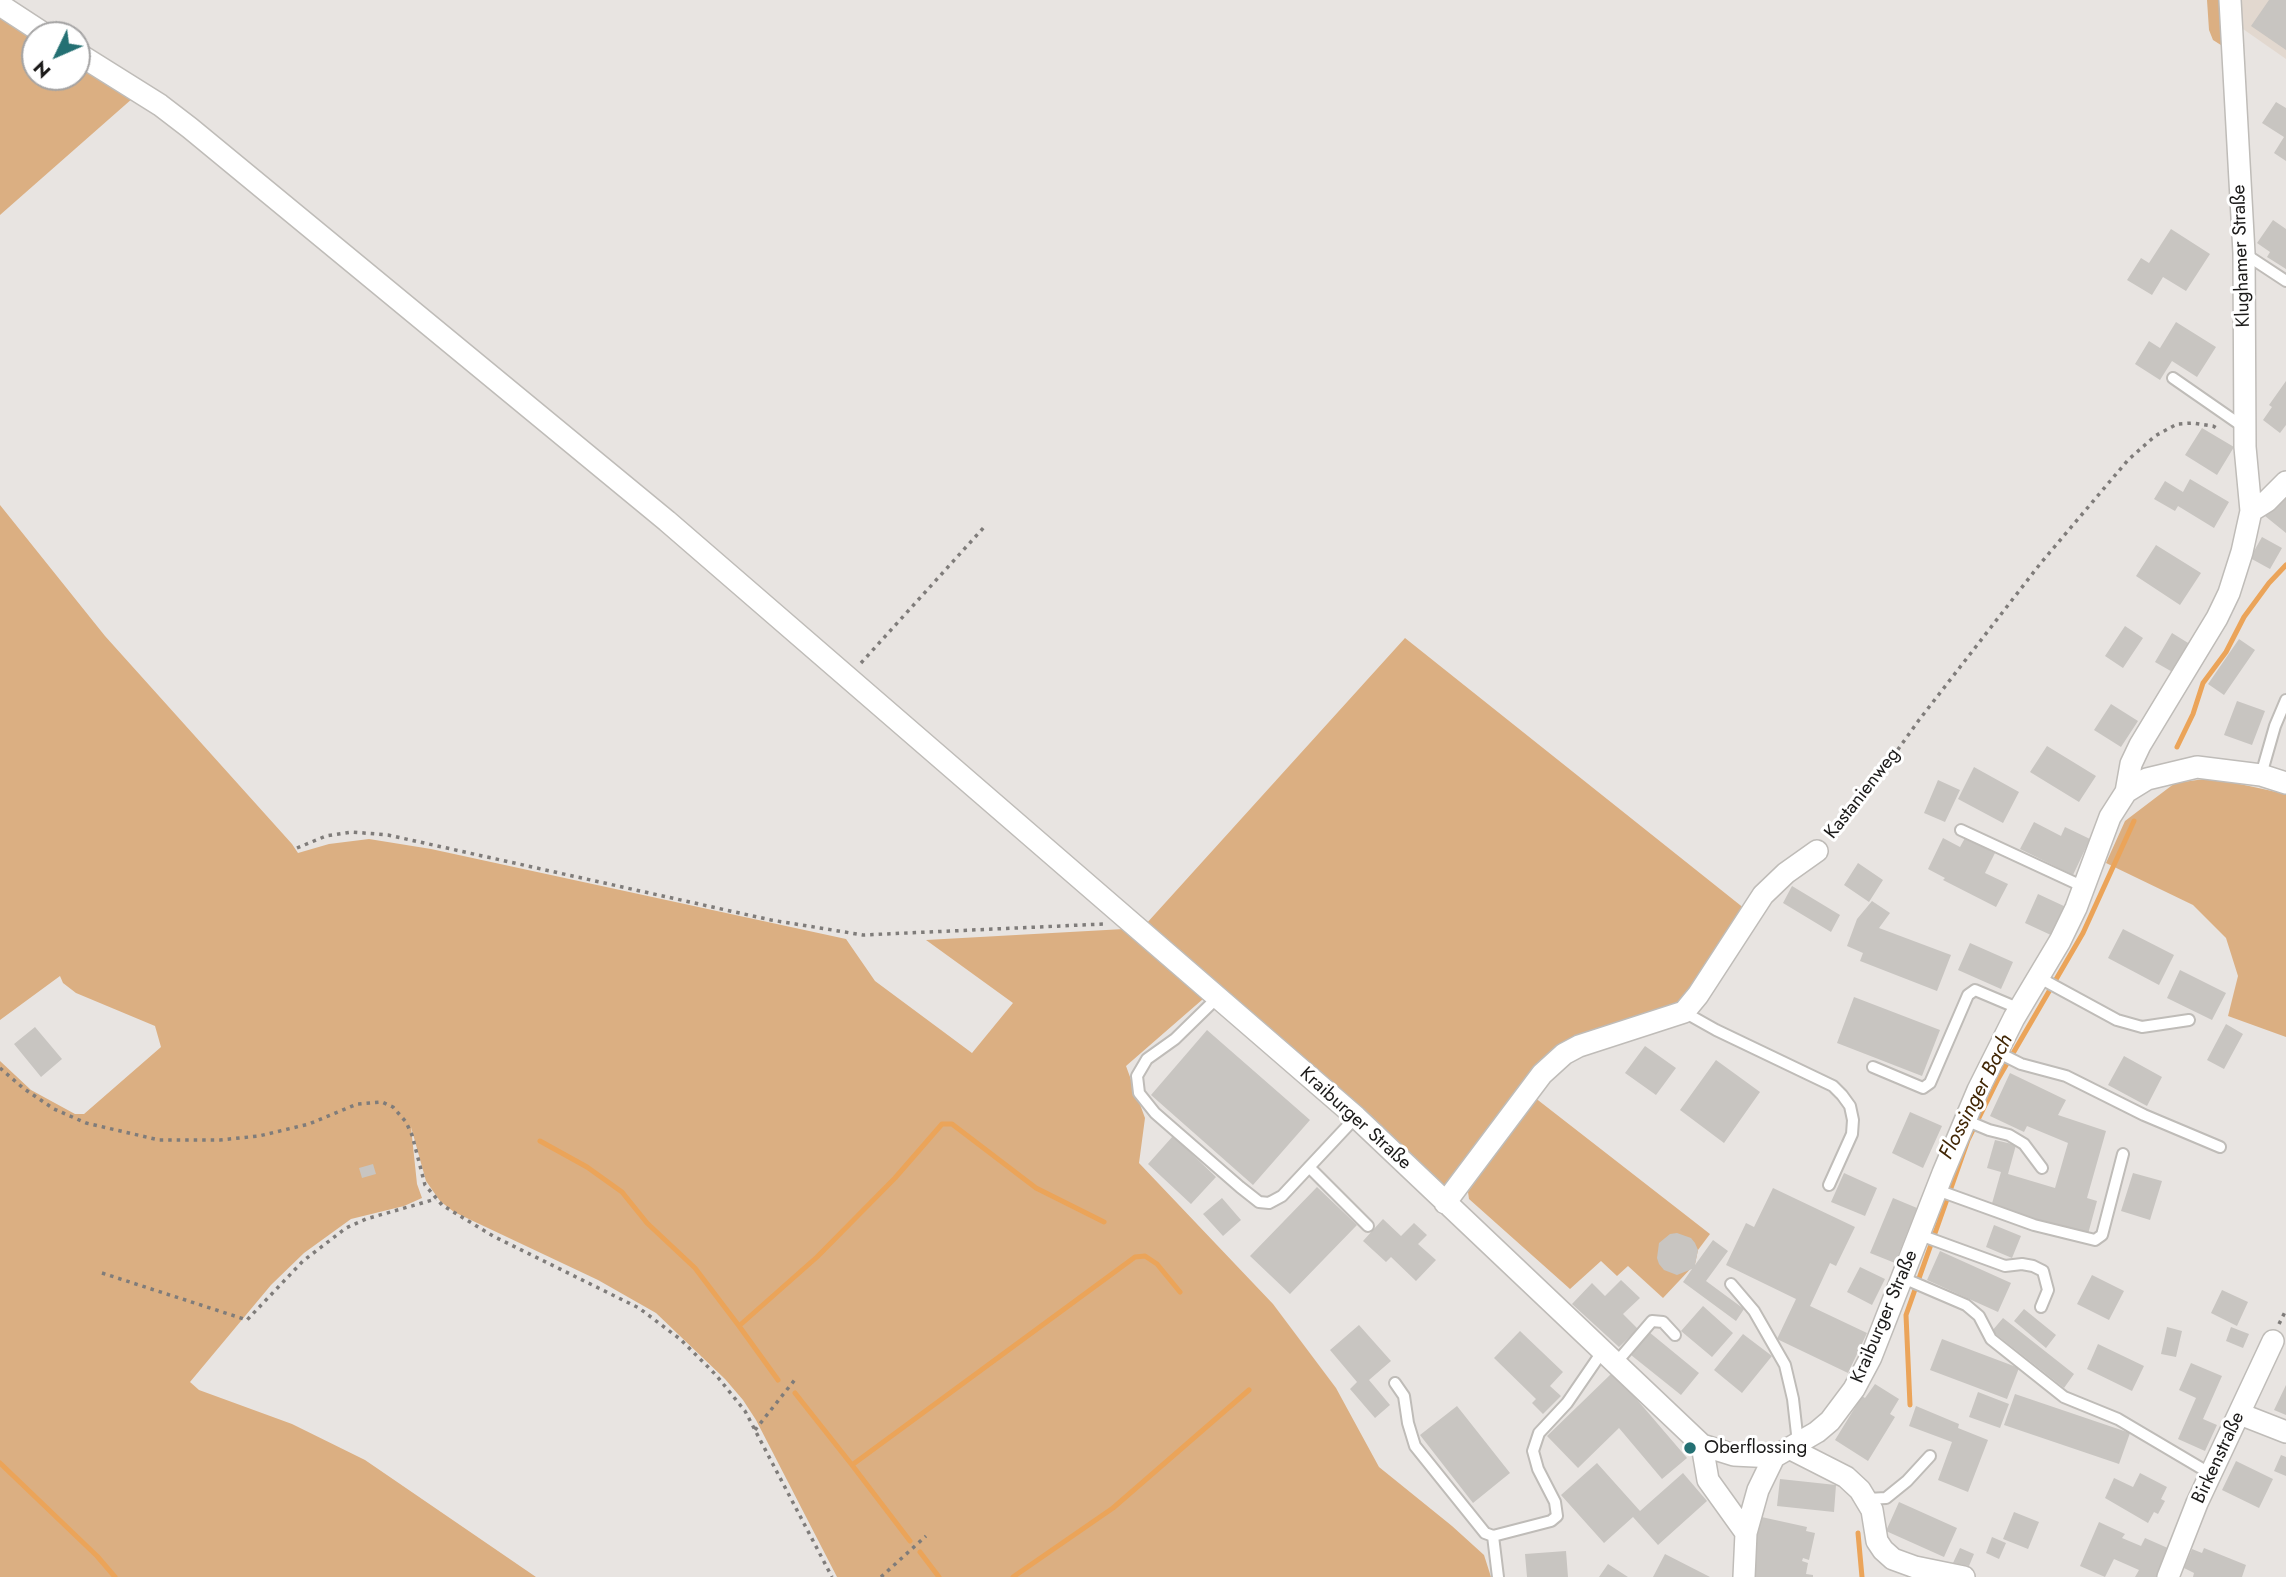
<!DOCTYPE html>
<html>
<head>
<meta charset="utf-8">
<style>
  body { margin:0 }
  #map { position:relative; width:2286px; height:1577px; overflow:hidden; background:#e8e4e1; font-family:Jost,sans-serif }
  canvas { display:block }
  .north { position:absolute; left:21px; top:21px; width:70px; height:70px; box-sizing:border-box; background:#fff; border:2px solid #a4a3a3; border-radius:50%; rotate:226deg; font-size:19px; font-weight:700; line-height:28px; text-align:center; color:#1b1a19 }
  .north::after { content:''; display:block; margin:auto; width:24px; height:32px; background:#247073; clip-path:polygon(50% 0,100% 100%,50% 72%,0 100%) }
</style>
</head>
<body>
<div id="map">
<canvas width="2286" height="1577"></canvas>
<div class="north">N</div>
</div>
<script>
const ctx = document.querySelector('canvas').getContext('2d');
ctx.lineJoin = 'round';
function fill(path, color) {
  ctx.fillStyle = color;
  ctx.fill(path, 'evenodd');
}
function poly(rows) {
  const path = new Path2D();
  for (const r of rows) {
    path.moveTo(r[0], r[1]);
    for (let i = 2; i < r.length; i += 2) path.lineTo(r[i], r[i + 1]);
  }
  return path;
}
function strokePath(path, color, width, dash) {
  ctx.strokeStyle = color;
  ctx.lineWidth = width;
  ctx.lineCap = dash ? 'butt' : 'round';
  ctx.setLineDash(dash || []);
  ctx.stroke(path);
}
function drawText(font, color, halo, rows, align = 'center') {
  ctx.font = font + ' Jost,sans-serif';
  ctx.lineWidth = 6;
  ctx.setLineDash([]);
  ctx.textBaseline = 'middle';
  ctx.strokeStyle = halo;
  ctx.fillStyle = color;
  for (const [text, x, y, turn = 0] of rows) {
    ctx.save();
    ctx.translate(x, y);
    ctx.rotate((+turn || 0) * Math.PI / 180);
    ctx.textAlign = isNaN(turn) ? turn : align;
    if (halo) ctx.strokeText(text, 0, 0);
    ctx.fillText(text, 0, 0);
    ctx.restore();
  }
}
fill(poly([
  [2223,0,2286,0,2286,59,2223,15]
]), '#e2d8cf');
fill(poly([
  [2207,0,2223,0,2224,47,2213,40,2209,30],
  [0,18,35,40,35,77,77,77,77,63,133,98,0,215],
  [0,505,105,636,292,844,298,853,329,844,369,839,431,849,846,939,875,981,972,1053,1013,1003,926,940,1124,929,1203,999,1126,1066,1145,1118,1139,1163,1273,1304,1336,1388,1379,1467,1452,1526,1484,1555,1491,1577,837,1577,756,1420,743,1400,725,1379,656,1313,598,1280,454,1212,440,1201,426,1181,411,1127,417,1184,422,1198,404,1206,351,1219,304,1253,271,1285,190,1382,199,1390,292,1424,365,1460,536,1577,0,1577,0,1061,31,1090,75,1114,84,1114,161,1047,155,1026,76,993,63,983,60,976,0,1020],
  [1405,638,1745,909,1684,1006,1568,1047,1449,1191,1323,1074,1146,924],
  [2212,778,2286,794,2286,1037,2228,1016,2238,976,2226,938,2193,905,2106,863,2125,821,2175,783],
  [1534,1097,1710,1234,1698,1250,1695,1264,1663,1298,1628,1266,1617,1276,1601,1261,1570,1289,1469,1199,1468,1192]
]), '#dbaf82');
strokePath(poly([
  [2177,747,2193,714,2203,683,2226,652,2244,617,2269,583,2286,565],
  [540,1141,587,1167,622,1192,647,1223,695,1268,739,1326,817,1257,895,1178,942,1124,952,1124,1036,1188,1104,1222],
  [739,1326,778,1380],
  [795,1393,852,1465,1135,1257,1145,1256,1157,1264,1180,1292],
  [1910,1405,1906,1315,1968,1140,1998,1079,2083,933,2134,821],
  [0,1463,97,1556,115,1577],
  [852,1465,910,1541],
  [1858,1533,1862,1577],
  [920,1552,939,1577],
  [1013,1577,1113,1508,1249,1390]
]), '#eba459', 5);
fill(poly([
  [2269,0,2286,0,2286,50,2251,26],
  [2276,102,2286,108,2286,161,2274,153,2284,137,2262,123],
  [2273,220,2286,229,2286,269,2267,257,2270,252,2257,243],
  [2171,229,2210,254,2186,291,2163,277,2152,295,2127,280,2141,258,2149,263],
  [2176,322,2216,347,2197,377,2172,361,2160,380,2135,364,2149,341,2160,348],
  [2286,381,2286,425,2280,433,2263,420,2272,407,2269,405],
  [2202,428,2234,447,2217,475,2185,455],
  [2190,479,2229,502,2214,528,2178,506,2175,511,2154,499,2165,481,2183,492],
  [2284,492,2286,493,2286,533,2265,516],
  [2262,537,2282,548,2270,569,2250,558],
  [2156,545,2201,573,2180,605,2136,576],
  [2125,626,2143,638,2123,668,2105,656],
  [2172,633,2193,646,2176,674,2155,662],
  [2239,639,2255,650,2224,695,2208,684],
  [2237,701,2265,711,2252,745,2224,735],
  [2111,704,2138,721,2121,747,2094,730],
  [2047,746,2096,776,2079,802,2030,772],
  [1974,767,2019,792,2003,823,1958,799],
  [1938,780,1960,790,1945,822,1924,813],
  [2034,822,2061,836,2065,827,2090,839,2073,875,2020,849],
  [1943,838,1960,847,1965,838,1995,853,1985,873,2008,884,1996,907,1943,880,1945,878,1928,869],
  [1858,863,1883,880,1869,902,1844,885],
  [1792,886,1840,915,1831,932,1783,903],
  [2038,894,2066,907,2053,936,2025,923],
  [1872,901,1890,913,1879,928,1951,955,1937,991,1860,961,1863,953,1847,946,1857,919],
  [2123,929,2174,955,2159,985,2108,958],
  [1970,943,2013,962,2001,989,1958,970],
  [2180,970,2226,993,2212,1020,2167,998],
  [1854,997,1940,1030,1922,1076,1837,1043],
  [2226,1024,2243,1034,2224,1069,2207,1060],
  [35,1027,62,1059,41,1077,14,1044],
  [1207,1030,1310,1120,1253,1185,1151,1095],
  [1645,1046,1676,1068,1656,1095,1625,1073],
  [2124,1056,2162,1077,2147,1106,2108,1085],
  [1716,1060,1760,1092,1724,1143,1680,1110],
  [2010,1073,2066,1100,2058,1115,2106,1131,2087,1198,2097,1201,2088,1234,1991,1207,2001,1172,1987,1168,1995,1140,2016,1145,2008,1174,2055,1188,2068,1143,2027,1126,2024,1132,1990,1116],
  [1910,1112,1942,1126,1923,1168,1892,1153],
  [1173,1136,1216,1177,1191,1204,1148,1164],
  [373,1164,376,1174,362,1178,359,1168],
  [1844,1173,1877,1188,1865,1216,1831,1202],
  [2133,1173,2162,1181,2150,1220,2121,1211],
  [1317,1187,1357,1225,1290,1294,1250,1256],
  [1773,1188,1855,1227,1836,1266,1830,1263,1810,1306,1867,1333,1848,1373,1777,1339,1796,1299,1726,1265,1746,1223,1754,1227],
  [1222,1198,1241,1220,1223,1236,1203,1214],
  [1893,1198,1917,1208,1895,1263,1870,1253],
  [1383,1219,1401,1236,1414,1223,1427,1235,1418,1244,1436,1260,1416,1281,1391,1257,1386,1262,1363,1241],
  [1994,1225,2021,1236,2012,1258,1986,1247],
  [1677,1233,1691,1238,1695,1243,1698,1250,1695,1265,1713,1240,1728,1251,1706,1281,1744,1309,1736,1321,1683,1282,1692,1269,1677,1275,1664,1270,1659,1264,1657,1258,1659,1243,1670,1234],
  [1940,1251,2011,1283,1998,1312,1927,1280],
  [1860,1267,1885,1279,1872,1305,1847,1292],
  [2092,1275,2124,1291,2109,1320,2077,1304],
  [1621,1280,1640,1298,1623,1314,1638,1329,1619,1347,1572,1304,1592,1283,1605,1296],
  [2222,1290,2248,1302,2237,1326,2211,1313],
  [1703,1306,1733,1333,1712,1357,1681,1331],
  [2024,1309,2056,1335,2046,1348,2014,1321],
  [2003,1318,2074,1374,2064,1388,1992,1331],
  [1359,1325,1391,1361,1369,1380,1390,1405,1375,1418,1350,1389,1357,1382,1330,1350],
  [2167,1327,2182,1331,2176,1357,2161,1354],
  [2231,1327,2249,1334,2243,1348,2226,1341],
  [1520,1331,1563,1372,1550,1386,1561,1396,1543,1414,1532,1403,1536,1399,1494,1358],
  [1649,1332,1699,1373,1681,1395,1631,1355],
  [1743,1334,1772,1356,1742,1393,1714,1370],
  [1942,1339,2019,1368,2007,1399,1930,1370],
  [2098,1344,2144,1366,2132,1391,2087,1369],
  [2191,1363,2222,1376,2203,1419,2217,1425,2205,1451,2178,1439,2196,1398,2179,1390],
  [1611,1374,1633,1395,1687,1458,1662,1479,1619,1428,1578,1468,1547,1436],
  [1875,1384,1899,1399,1890,1414,1895,1417,1868,1461,1835,1440,1862,1396,1865,1398],
  [2286,1385,2286,1415,2274,1410],
  [1978,1392,2009,1404,2000,1428,1969,1417],
  [2015,1394,2130,1433,2119,1464,2004,1425],
  [1457,1406,1510,1473,1473,1503,1420,1435],
  [1916,1406,1959,1424,1958,1428,1988,1440,1968,1492,1938,1480,1952,1442,1909,1426],
  [2281,1455,2286,1457,2286,1476,2274,1471],
  [2236,1461,2273,1479,2259,1508,2222,1490],
  [1597,1463,1640,1511,1683,1473,1707,1501,1658,1545,1633,1517,1604,1543,1561,1495],
  [2140,1473,2167,1487,2161,1499,2165,1501,2158,1514,2154,1512,2148,1523,2105,1498,2114,1478,2133,1487],
  [1780,1479,1836,1485,1834,1512,1777,1506],
  [1899,1502,1957,1528,1944,1557,1886,1531],
  [2014,1512,2039,1522,2028,1549,2003,1539],
  [1757,1516,1807,1527,1806,1531,1815,1533,1809,1560,1803,1558,1802,1561,1808,1563,1806,1574,1813,1575,1813,1577,1753,1577],
  [2099,1522,2125,1534,2122,1538,2141,1546,2145,1538,2170,1549,2158,1577,2135,1577,2139,1570,2114,1559,2105,1577,2080,1566],
  [1992,1537,2006,1543,1999,1559,1986,1553],
  [1960,1548,1974,1554,1969,1566,1953,1563],
  [2204,1548,2246,1565,2242,1577,2193,1577,2194,1573,2184,1568,2192,1549,2202,1553],
  [1566,1551,1568,1577,1527,1577,1525,1554],
  [1665,1554,1710,1577,1653,1577],
  [1608,1564,1628,1577,1599,1577]
]), '#c8c5c1');
const lane = poly([
  [2245,254,2286,281],
  [2173,378,2245,428],
  [2261,775,2275,726,2286,700],
  [1961,830,2084,887],
  [2038,977,2117,1020,2142,1027,2189,1020],
  [1218,997,1175,1039,1147,1059,1137,1076,1139,1093,1155,1113,1240,1187,1259,1202,1269,1203,1282,1196,1356,1117],
  [1684,1012,1716,1030,1833,1086,1842,1095,1850,1106,1853,1120,1852,1134,1829,1185],
  [1997,1052,2021,1064,2066,1076,2144,1115,2220,1147],
  [1873,1067,1923,1088,1930,1083,1968,995,1975,990,2020,1009],
  [1965,1120,1989,1130,2009,1135,2024,1144,2042,1168],
  [1309,1167,1368,1226],
  [1937,1190,2034,1225,2095,1240,2102,1235,2123,1154],
  [1920,1235,2005,1266,2022,1264,2033,1266,2043,1271,2048,1290,2041,1307],
  [1903,1278,1966,1305,1979,1316,1991,1339,2064,1397,2118,1419,2211,1474],
  [1731,1284,1754,1311,1785,1365,1793,1399,1798,1443],
  [1615,1364,1652,1321,1663,1322,1675,1335],
  [1395,1383,1404,1396,1408,1423,1415,1446,1485,1533,1493,1536,1551,1521,1557,1516,1555,1502,1538,1469,1533,1451,1539,1433,1567,1403,1602,1352],
  [1867,1499,1886,1498,1907,1481,1930,1456],
  [1493,1536,1498,1577]
]);
const street = poly([
  [0,5,46,35],
  [77,53,160,105,190,128,667,521,1356,1117,1702,1445,1734,1455,1774,1457,1817,1432,1830,1421,1854,1389,1871,1357,1943,1173,1978,1090,2014,1018,2060,941,2076,908,2110,817,2126,792,2147,779,2197,767,2261,775,2286,783],
  [2251,511,2267,501,2286,482],
  [2126,792,2131,764,2140,745,2217,618,2229,593,2242,552,2251,511,2245,447,2244,253,2230,0],
  [1445,1203,1542,1074,1564,1054,1579,1046,1684,1012,1698,995,1763,895,1786,873,1817,851],
  [2240,1414,2286,1432],
  [1702,1445,1708,1480,1746,1533],
  [1789,1448,1846,1477,1860,1490,1872,1510,1877,1541,1883,1550,1893,1559,1915,1567,1964,1577],
  [1744,1577,1746,1533,1758,1490,1774,1457],
  [2168,1577,2197,1503,2273,1341]
]);
strokePath(lane, '#bfbcb8', 14);
strokePath(street, '#bfbcb8', 24);
strokePath(poly([
  [861,663,986,525],
  [1831,838,1859,804,1919,720,2040,564,2128,460,2155,436,2177,424,2193,423,2213,426,2218,429],
  [297,848,326,836,352,832,388,835,771,920,863,935,1104,924],
  [0,1068,23,1088,54,1109,86,1123,159,1140,220,1140,259,1136,309,1124,357,1104,382,1102,393,1107,406,1122,412,1135,425,1185,442,1205,493,1236,639,1308,680,1339,716,1375,745,1411,832,1577],
  [102,1273,247,1320,303,1261,346,1228,366,1219,436,1199],
  [2279,1324,2286,1310],
  [755,1430,797,1377],
  [881,1577,926,1536]
]), '#7f7c7a', 3.5, [3.5, 5]);
strokePath(lane, '#fff', 10);
strokePath(street, '#fff', 21);
for (const [x, y, r, color] of [
  [1690,1448,7,"#247073"]
]) {
  const dot = new Path2D();
  dot.arc(x, y, r, 0, 2 * Math.PI);
  ctx.fillStyle = color;
  ctx.fill(dot);
  strokePath(dot, '#fff', 2.5);
}
drawText('19px', '#1b1a19', '#fff', [
  ["Klughamer Straße",2242,256,-92],
  ["Kastanienweg",1863,794,-52],
  ["Kraiburger Straße",1355,1119,42],
  ["Kraiburger Straße",1885,1317,-67],
  ["Birkenstraße",2219,1458,-65]
]);
drawText('19px', '#1b1a19', '#fff', [
  ["Oberflossing",1704,1448]
], 'left');
drawText('italic 21px', '#412604', '#fff', [
  ["Flossinger Bach",1977,1097,-63]
]);
</script>
</body>
</html>
